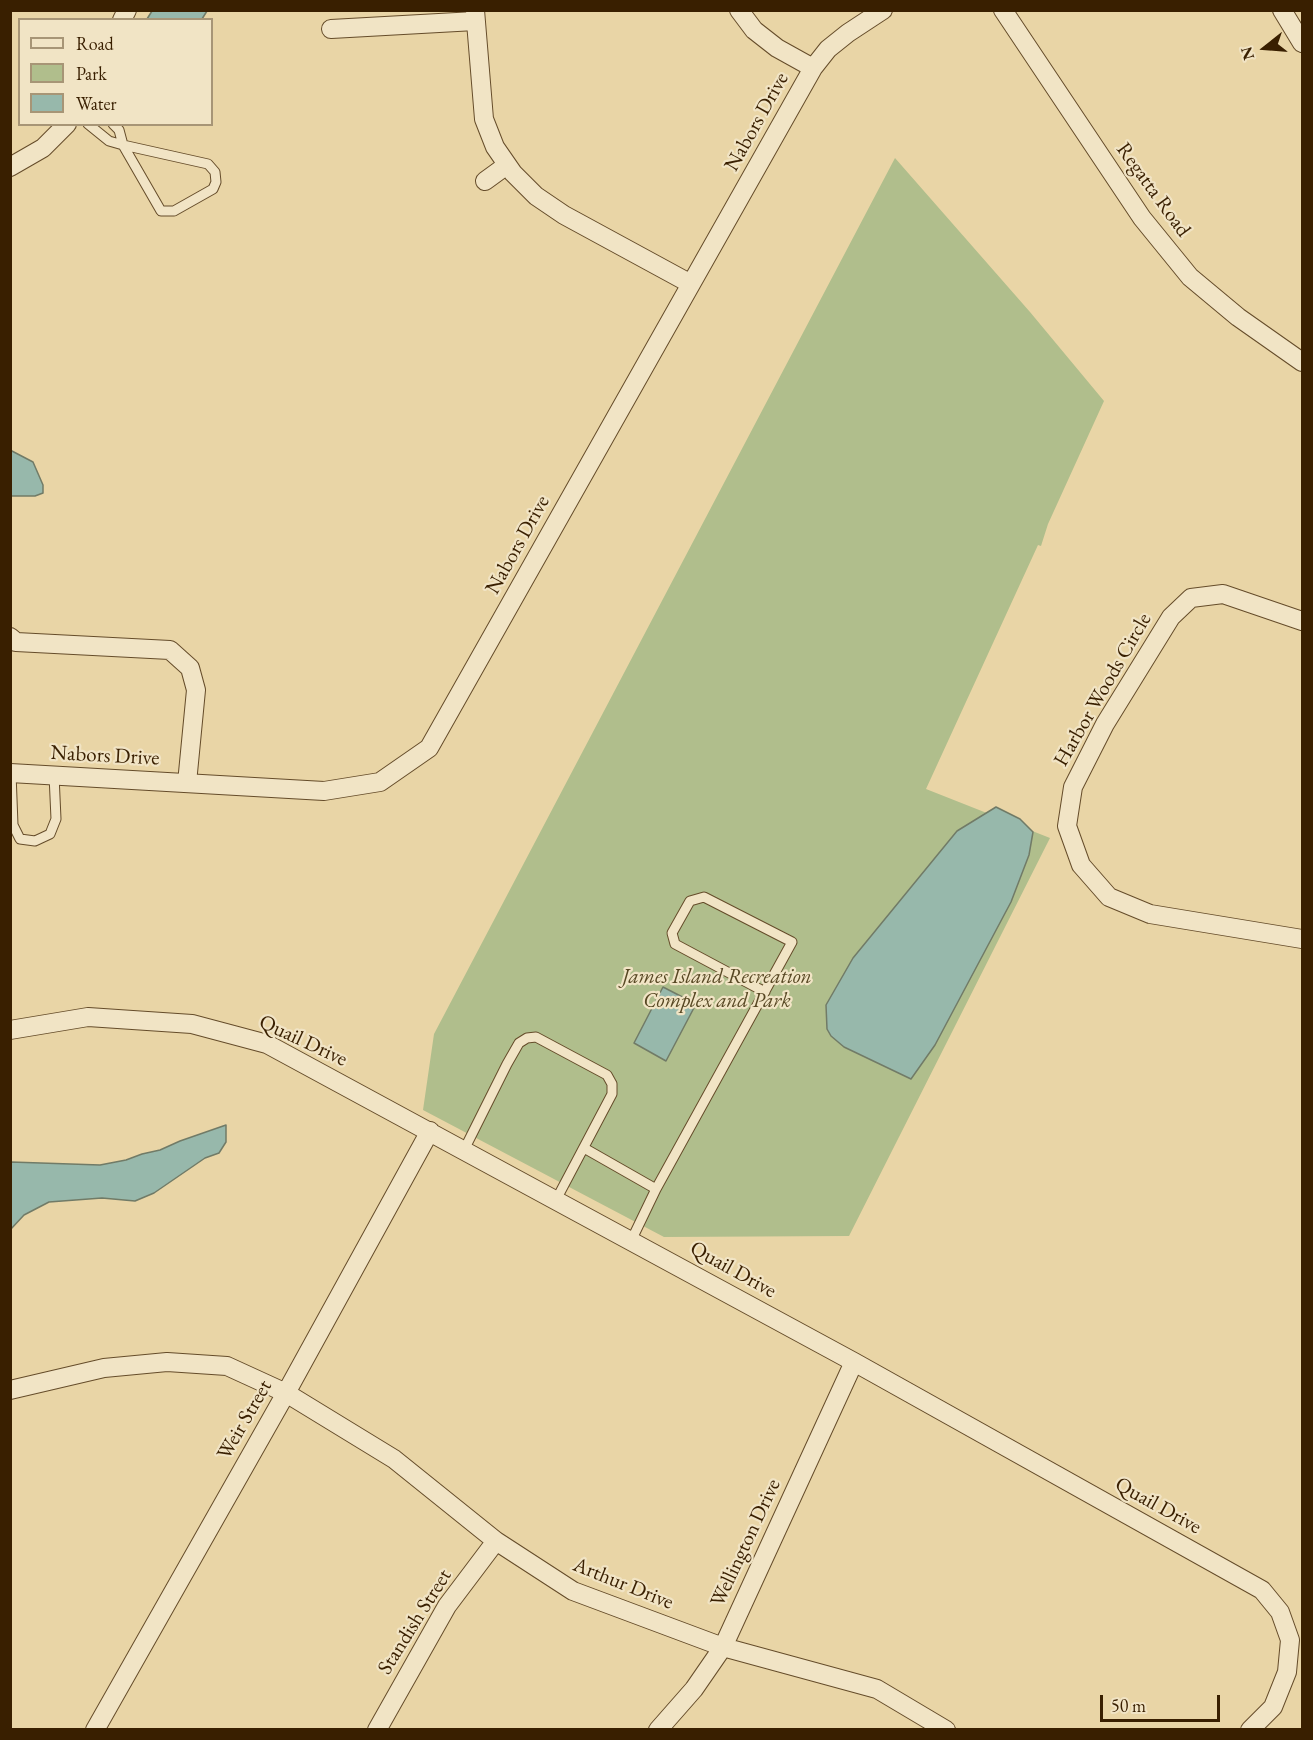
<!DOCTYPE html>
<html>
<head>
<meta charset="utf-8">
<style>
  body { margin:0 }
  #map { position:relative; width:1313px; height:1740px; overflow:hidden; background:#e9d5a6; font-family:"EB Garamond",serif }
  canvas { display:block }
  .frame { position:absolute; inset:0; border:12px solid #391f00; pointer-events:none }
  .legend { position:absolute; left:18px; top:18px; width:195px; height:108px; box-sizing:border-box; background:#f1e4c5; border:2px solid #a79576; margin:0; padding:8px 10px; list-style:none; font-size:18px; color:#391f00 }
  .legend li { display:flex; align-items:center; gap:12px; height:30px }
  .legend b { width:30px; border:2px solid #a79576 }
  .north { position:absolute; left:1235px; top:18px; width:60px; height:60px; -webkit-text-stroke:4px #f1e4c5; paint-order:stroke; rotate:253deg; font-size:16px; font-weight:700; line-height:24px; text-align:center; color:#391f00 }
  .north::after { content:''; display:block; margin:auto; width:21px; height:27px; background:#391f00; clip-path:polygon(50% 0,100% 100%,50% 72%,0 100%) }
  .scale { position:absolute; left:1100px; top:1695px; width:120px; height:27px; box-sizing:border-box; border:3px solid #391f00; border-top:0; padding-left:8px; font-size:18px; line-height:21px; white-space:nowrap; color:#391f00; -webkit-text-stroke:4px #f1e4c5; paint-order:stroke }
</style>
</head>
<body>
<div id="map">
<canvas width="1313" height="1740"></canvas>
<div class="frame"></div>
<ul class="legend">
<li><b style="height:8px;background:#f1e4c5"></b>Road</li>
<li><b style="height:16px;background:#b0be8c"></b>Park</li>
<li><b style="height:16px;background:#97b8ab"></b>Water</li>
</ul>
<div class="north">N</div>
<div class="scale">50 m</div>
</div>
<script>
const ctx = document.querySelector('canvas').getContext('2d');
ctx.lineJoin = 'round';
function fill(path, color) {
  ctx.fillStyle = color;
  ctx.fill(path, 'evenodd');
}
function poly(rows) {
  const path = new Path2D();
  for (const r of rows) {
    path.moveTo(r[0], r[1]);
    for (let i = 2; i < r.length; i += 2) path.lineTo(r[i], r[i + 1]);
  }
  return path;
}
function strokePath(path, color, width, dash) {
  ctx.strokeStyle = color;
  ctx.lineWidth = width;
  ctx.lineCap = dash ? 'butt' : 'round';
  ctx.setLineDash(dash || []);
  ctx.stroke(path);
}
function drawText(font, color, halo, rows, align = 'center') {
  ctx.font = font + ' "EB Garamond",serif';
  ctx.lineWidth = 4.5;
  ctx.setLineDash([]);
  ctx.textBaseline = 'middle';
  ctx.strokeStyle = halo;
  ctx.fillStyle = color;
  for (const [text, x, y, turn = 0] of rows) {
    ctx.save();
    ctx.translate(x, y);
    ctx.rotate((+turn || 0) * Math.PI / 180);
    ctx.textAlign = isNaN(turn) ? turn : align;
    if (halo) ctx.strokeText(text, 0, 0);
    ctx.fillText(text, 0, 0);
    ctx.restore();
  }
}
fill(poly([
  [895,158,1030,312,1104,401,1048,524,1041,546,1038,545,926,789,1050,838,849,1236,664,1237,423,1110,434,1034]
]), '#b0be8c');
const water = poly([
  [152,11,152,10,207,11,202,19,147,19,152,11],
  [10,450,33,462,43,485,43,493,35,496,11,496,10,450],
  [996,807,1020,819,1033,832,1029,855,1011,902,935,1045,911,1079,844,1047,831,1036,827,1029,826,1005,853,958,957,831,996,807],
  [663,987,696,1004,666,1061,634,1043,663,987],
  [226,1125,226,1142,219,1153,205,1158,154,1193,135,1201,102,1198,49,1202,24,1215,11,1229,11,1162,100,1165,126,1160,142,1154,160,1150,180,1141,226,1125]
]);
fill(water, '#97b8ab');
strokePath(water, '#717b67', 1.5);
const lane = poly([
  [88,124,109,141,123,145,208,164,215,172,216,182,213,189,174,211,161,211,123,145,119,130,113,124],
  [11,773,13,825,20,839,35,841,50,834,56,819,54,775],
  [584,1148,656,1189,631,1241],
  [464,1150,507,1064,519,1043,527,1038,536,1037,607,1075,612,1084,612,1094,556,1200],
  [656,1189,792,942,704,897,690,901,672,933,675,944,765,992]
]);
const street = poly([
  [475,10,484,119,495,147,513,173,536,196,564,215,691,284],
  [739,10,754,30,777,48,813,68],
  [1003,10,1142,218,1190,277,1238,317,1302,362],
  [1282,10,1302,43],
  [122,20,127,10],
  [331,29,475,21],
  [10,167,43,148,67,124],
  [485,181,507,165],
  [1302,621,1223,594,1191,598,1171,617,1105,724,1073,787,1067,826,1081,865,1109,897,1150,914,1302,939],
  [10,637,16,642,170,650,190,668,196,690,187,783],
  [10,773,324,791,380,782,429,748,813,68,828,49,848,33,883,10],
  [10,1030,88,1017,192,1024,267,1044,854,1362,1262,1590,1280,1612,1290,1640,1287,1672,1273,1707,1250,1730],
  [10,1390,104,1368,167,1362,227,1366,286,1393,394,1459,496,1541,573,1591,723,1647,877,1689,946,1730],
  [95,1730,286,1393,430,1131],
  [377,1730,447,1606,496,1541],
  [658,1730,694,1689,723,1647,854,1362]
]);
strokePath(lane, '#654c2a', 11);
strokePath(street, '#654c2a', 20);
strokePath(lane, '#f1e4c5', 9);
strokePath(street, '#f1e4c5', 18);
drawText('21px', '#391f00', '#f1e4c5', [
  ["Nabors Drive",757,122,-61],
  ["Regatta Road",1153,190,54],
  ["Nabors Drive",518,545,-61],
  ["Harbor Woods Circle",1103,690,-60],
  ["Nabors Drive",105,756,3],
  ["Quail Drive",303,1041,25],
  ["Quail Drive",733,1270,29],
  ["Weir Street",245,1420,-60],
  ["Quail Drive",1158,1506,29],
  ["Wellington Drive",746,1543,-65],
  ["Arthur Drive",623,1584,22],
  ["Standish Street",415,1622,-58]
]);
drawText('italic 21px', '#574723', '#f1e4c5', [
  ["James Island Recreation",717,977],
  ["Complex and Park",717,1001]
]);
</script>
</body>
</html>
